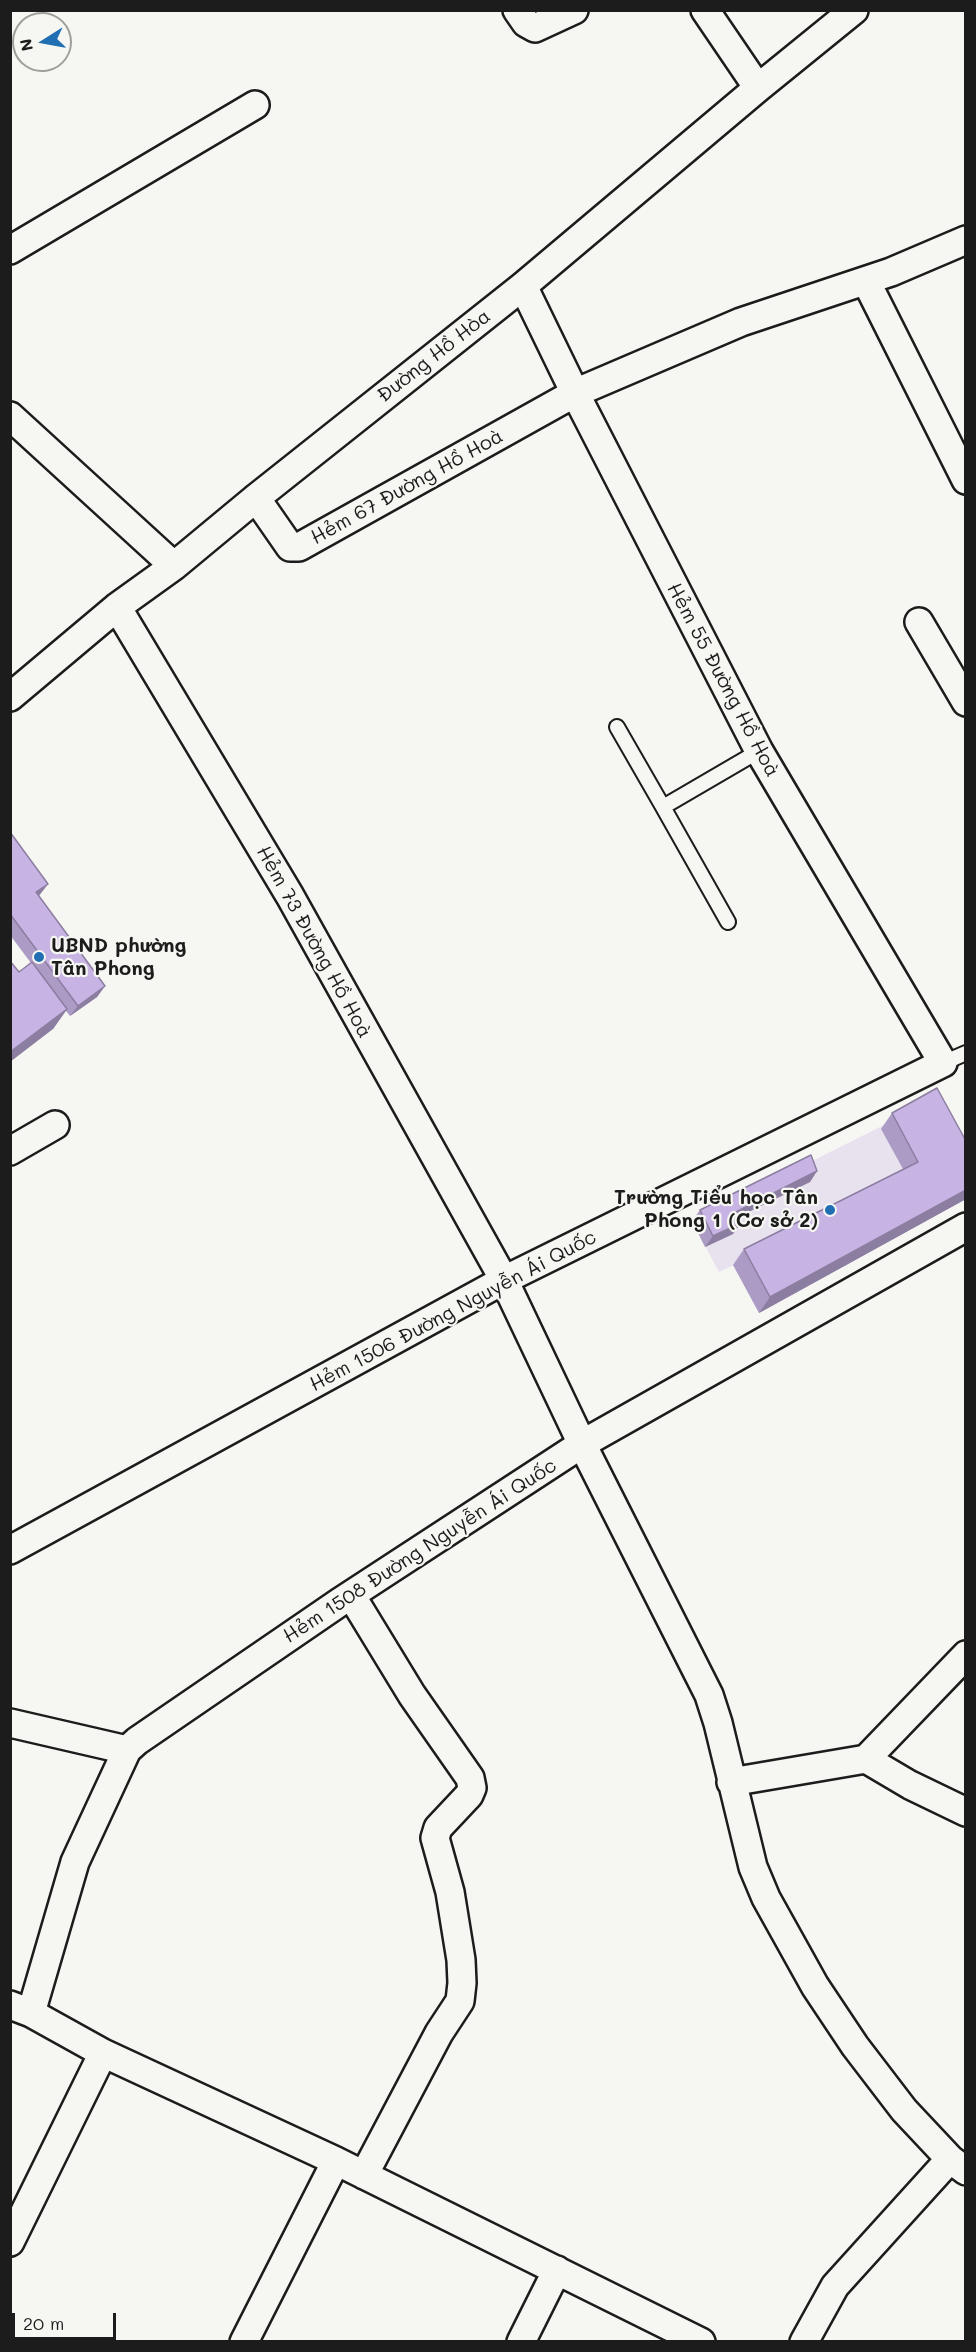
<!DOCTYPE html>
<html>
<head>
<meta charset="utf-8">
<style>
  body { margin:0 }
  #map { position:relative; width:976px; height:2352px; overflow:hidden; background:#f6f6f2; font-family:Mali,sans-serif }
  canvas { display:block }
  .frame { position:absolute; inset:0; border:12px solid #1c1c1c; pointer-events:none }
  .north { position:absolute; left:12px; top:12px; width:60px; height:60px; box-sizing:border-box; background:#f6f6f2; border:2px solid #9f9f9c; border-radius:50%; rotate:259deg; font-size:16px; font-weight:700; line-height:24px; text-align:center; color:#1c1c1c }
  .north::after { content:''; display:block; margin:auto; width:21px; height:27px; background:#1f6fb2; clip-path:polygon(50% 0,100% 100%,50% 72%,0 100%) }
  .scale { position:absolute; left:12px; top:2313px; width:104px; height:27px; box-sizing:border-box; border:3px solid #1c1c1c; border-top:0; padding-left:8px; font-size:18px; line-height:21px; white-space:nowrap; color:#1c1c1c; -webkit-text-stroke:4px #f6f6f2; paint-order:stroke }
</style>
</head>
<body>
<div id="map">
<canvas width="976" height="2352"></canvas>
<div class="frame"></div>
<div class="north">N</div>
<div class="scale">20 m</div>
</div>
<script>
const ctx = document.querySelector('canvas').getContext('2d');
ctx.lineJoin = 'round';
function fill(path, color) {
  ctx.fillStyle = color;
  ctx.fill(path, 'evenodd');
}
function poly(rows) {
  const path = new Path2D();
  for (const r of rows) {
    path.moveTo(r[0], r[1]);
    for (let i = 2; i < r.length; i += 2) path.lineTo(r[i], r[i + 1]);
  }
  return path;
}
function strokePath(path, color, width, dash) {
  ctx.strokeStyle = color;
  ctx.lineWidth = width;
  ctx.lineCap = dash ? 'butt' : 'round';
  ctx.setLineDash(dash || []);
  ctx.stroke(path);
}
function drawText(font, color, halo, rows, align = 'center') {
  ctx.font = font + ' Mali,sans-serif';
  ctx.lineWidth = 4.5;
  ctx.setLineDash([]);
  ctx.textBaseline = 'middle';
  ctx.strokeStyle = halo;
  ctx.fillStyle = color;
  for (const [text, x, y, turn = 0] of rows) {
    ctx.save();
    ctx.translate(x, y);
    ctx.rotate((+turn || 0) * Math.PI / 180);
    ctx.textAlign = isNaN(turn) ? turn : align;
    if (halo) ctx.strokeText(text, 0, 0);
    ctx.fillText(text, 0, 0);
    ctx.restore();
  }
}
fill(poly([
  [926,1104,965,1199,759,1313,734,1265,719,1272,692,1221]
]), '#e8e2ee');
const lane = poly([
  [617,727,663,807,759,751],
  [663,807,728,922],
  [943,1063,966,1053]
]);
const street = poly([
  [517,10,526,23,535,28,574,10],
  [705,10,758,88],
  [10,250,255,105],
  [866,281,966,480],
  [10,416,174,566],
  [256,498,290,547,299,547,575,393,741,322,891,272,966,240],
  [117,607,290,896,504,1280,582,1444,709,1695,718,1723,753,1867,766,1898,815,1986,855,2046,904,2110,950,2159,966,2171],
  [919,622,966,702],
  [10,697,117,607,174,566,256,498,523,286,758,88,854,10],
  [10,1151,55,1125],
  [10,1550,504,1280,943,1063,759,751,575,393,523,286],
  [351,1595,412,1695,470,1778,472,1788,469,1795,438,1828,435,1838,450,1892,461,1960,462,1983,460,2001,439,2033,364,2175],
  [10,1723,127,1750],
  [866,1759,966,1655],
  [731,1782,866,1759,910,1785,966,1812],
  [10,2005,31,2013,103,2053,336,2161,701,2342],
  [31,2013,75,1862,127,1750,137,1741,340,1602,582,1444,966,1227],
  [10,2242,103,2053],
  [244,2342,336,2161],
  [521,2342,557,2270],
  [804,2342,835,2286,950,2159]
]);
strokePath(lane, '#1c1c1c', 18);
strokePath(street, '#1c1c1c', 32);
strokePath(lane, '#f6f6f2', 14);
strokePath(street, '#f6f6f2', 27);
fill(poly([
  [10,832,48,884,39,896,105,986,97,997,70,1016,66,1011,53,1029,19,972,31,963,10,935],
  [892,1113,966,1141,966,1199,759,1313,733,1265,744,1249,903,1169,881,1129],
  [817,1171,810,1182,738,1217,741,1223,733,1234,705,1247,692,1221,700,1210]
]), '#ac9bc4');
fill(poly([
  [48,884,40,894,28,903,36,892],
  [105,986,97,997,70,1016,78,1006],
  [67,1009,53,1029,10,1062,10,1052],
  [817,1171,810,1182,728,1222,736,1212],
  [966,1190,966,1199,759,1313,770,1297],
  [741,1223,733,1234,705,1247,713,1236]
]), '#8c7ea0');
const building = poly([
  [10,832,48,884,36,892,105,986,78,1006,10,914,10,832],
  [10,961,19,972,32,962,67,1009,10,1052,10,961],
  [937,1088,966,1141,966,1190,770,1297,744,1249,918,1162,892,1113,937,1088],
  [811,1155,817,1171,736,1212,741,1223,713,1236,700,1210,811,1155]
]);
fill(building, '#c8b4e4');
strokePath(building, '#8c7ea0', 1.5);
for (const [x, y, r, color] of [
  [39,957,6,"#1f6fb2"],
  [830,1210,6,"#1f6fb2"]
]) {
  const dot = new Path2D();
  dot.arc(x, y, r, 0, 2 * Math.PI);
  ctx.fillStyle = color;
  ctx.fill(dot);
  strokePath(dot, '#f6f6f2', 2);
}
drawText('20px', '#1c1c1c', '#f6f6f2', [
  ["Đường Hồ Hòa",434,356,-38],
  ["Hẻm 67 Đường Hồ Hoà",407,487,-29],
  ["Hẻm 55 Đường Hồ Hoà",723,680,62],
  ["Hẻm 73 Đường Hồ Hoà",314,942,61],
  ["Hẻm 1506 Đường Nguyễn Ái Quốc",453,1311,-28],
  ["Hẻm 1508 Đường Nguyễn Ái Quốc",420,1551,-33]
]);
drawText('bold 20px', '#1c1c1c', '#f6f6f2', [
  ["UBND phường",51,946],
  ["Tân Phong",51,969],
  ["Trường Tiểu học Tân",818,1198,"right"],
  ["Phong 1 (Cơ sở 2)",818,1221,"right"]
], 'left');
</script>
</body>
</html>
